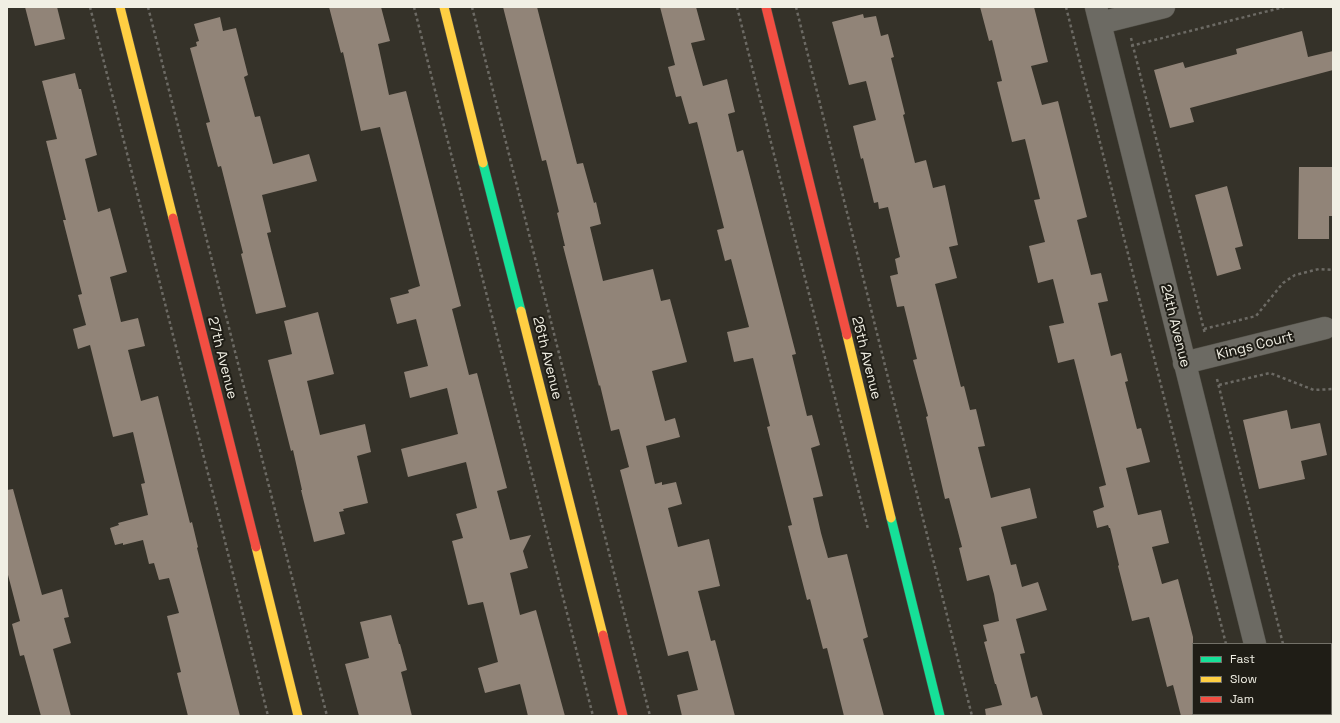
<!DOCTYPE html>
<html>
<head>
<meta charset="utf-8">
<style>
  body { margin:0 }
  #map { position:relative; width:1340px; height:723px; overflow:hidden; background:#353229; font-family:"Space Grotesk",sans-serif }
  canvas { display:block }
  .frame { position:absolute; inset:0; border:8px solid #f1efe4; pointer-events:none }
  .legend { position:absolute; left:1192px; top:643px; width:140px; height:72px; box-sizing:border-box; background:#1f1d16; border:1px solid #737168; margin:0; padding:5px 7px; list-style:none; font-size:12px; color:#f1efe4 }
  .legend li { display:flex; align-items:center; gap:8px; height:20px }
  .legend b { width:20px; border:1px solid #737168 }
</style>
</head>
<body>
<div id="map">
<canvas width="1340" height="723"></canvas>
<div class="frame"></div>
<ul class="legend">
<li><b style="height:5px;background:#16e098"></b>Fast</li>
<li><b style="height:5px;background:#ffcf43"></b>Slow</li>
<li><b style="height:5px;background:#f24e42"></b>Jam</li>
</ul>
</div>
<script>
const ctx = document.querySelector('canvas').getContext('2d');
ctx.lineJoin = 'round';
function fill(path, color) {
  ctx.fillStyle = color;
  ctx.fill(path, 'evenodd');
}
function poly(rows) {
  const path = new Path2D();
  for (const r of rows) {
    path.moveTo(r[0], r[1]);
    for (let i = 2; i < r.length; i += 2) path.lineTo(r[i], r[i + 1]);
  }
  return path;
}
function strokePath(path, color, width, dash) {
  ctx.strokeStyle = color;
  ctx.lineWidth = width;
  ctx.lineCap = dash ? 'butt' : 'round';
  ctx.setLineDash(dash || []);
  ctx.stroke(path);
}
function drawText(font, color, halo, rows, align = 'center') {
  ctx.font = font + ' "Space Grotesk",sans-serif';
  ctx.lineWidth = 4;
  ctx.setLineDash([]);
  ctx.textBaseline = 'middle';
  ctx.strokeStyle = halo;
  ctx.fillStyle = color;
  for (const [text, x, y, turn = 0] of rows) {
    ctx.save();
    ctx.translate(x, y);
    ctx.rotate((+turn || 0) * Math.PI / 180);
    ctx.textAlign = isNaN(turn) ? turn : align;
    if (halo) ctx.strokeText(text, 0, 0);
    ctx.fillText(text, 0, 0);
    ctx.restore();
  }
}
fill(poly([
  [25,7,57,7,65,39,35,46],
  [329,7,381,7,390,41,378,44,389,95,406,91,461,306,452,309,469,375,477,373,507,488,497,491,510,540,531,535,523,551,528,568,510,573,520,615,536,610,565,716,528,716,520,684,485,693,478,668,498,662,483,602,468,605,452,541,463,538,456,514,477,508,466,462,408,477,401,449,458,434,447,388,410,398,404,372,428,366,416,319,397,324,390,298,409,293,408,290,420,286,380,127,361,131,343,52,341,53],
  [503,7,537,7,577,164,583,163,594,203,596,202,601,224,590,227,603,281,653,269,661,301,670,299,687,362,652,371,665,421,675,418,680,437,646,446,655,484,662,482,662,485,676,482,682,504,668,508,678,547,709,539,720,586,698,591,711,641,715,640,735,716,682,716,677,695,698,690,688,651,668,656,620,470,629,467,619,429,611,431,600,385,599,386,563,246,565,246,557,213,559,212,546,160,542,161],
  [660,7,696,7,705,40,691,43,703,86,727,79,735,112,728,114,737,152,743,150,796,354,792,355,807,416,812,415,820,445,811,448,823,496,813,498,821,533,828,558,847,554,868,637,863,639,884,716,844,716,827,648,823,649,810,599,807,600,788,526,792,525,767,427,770,426,753,358,734,362,727,332,749,327,731,259,725,261,717,230,724,228,697,122,689,124,681,96,676,97,668,67,675,65],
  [980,7,1034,7,1048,62,1031,66,1042,105,1058,101,1087,217,1077,220,1091,275,1101,273,1108,301,1098,303,1111,356,1121,353,1128,381,1125,382,1137,429,1141,428,1150,462,1126,468,1138,515,1161,510,1169,543,1152,547,1162,584,1178,579,1193,637,1193,716,1181,716,1173,685,1167,687,1149,617,1132,621,1118,566,1119,565,1110,528,1109,528,1108,525,1097,528,1093,511,1104,507,1099,487,1106,485,1074,359,1058,363,1049,326,1064,323,1053,279,1038,283,1029,246,1045,242,1034,200,1040,199,1025,139,1012,142,997,82,1002,81,992,40,989,41],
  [863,14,864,18,876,16,881,36,888,34,894,57,891,58,905,114,903,115,915,163,926,160,933,188,945,185,958,245,949,247,957,278,935,284,961,387,964,386,970,410,976,409,985,446,978,447,991,498,1030,488,1037,518,1001,527,1011,565,1016,564,1022,587,1038,582,1047,610,1016,619,1025,653,1020,654,1031,698,1037,696,1043,716,986,716,985,709,1002,705,996,684,995,684,984,642,987,641,983,625,999,621,994,594,989,575,967,581,959,548,962,547,949,498,945,499,926,417,928,416,913,360,917,359,904,306,897,307,890,276,898,274,895,259,900,257,888,207,879,209,878,202,874,203,863,158,861,159,853,126,876,120,866,81,849,85,832,22],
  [220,17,223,31,236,28,248,75,244,77,255,117,260,116,273,164,309,154,317,181,262,195,271,232,267,233,286,307,256,314,241,254,243,253,221,166,218,167,206,123,210,122,190,48,197,46,196,42,199,41,194,24],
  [1302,31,1308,57,1333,51,1333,70,1190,108,1194,122,1170,128,1154,70,1183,62,1185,68,1237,54,1236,49],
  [75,73,79,89,81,89,97,155,85,159,98,212,110,208,127,272,110,277,121,322,138,318,145,346,128,350,141,401,158,396,190,523,192,522,198,547,197,548,240,716,188,716,177,673,181,672,167,616,179,613,169,578,159,580,154,563,149,564,143,540,123,545,123,543,115,545,110,528,119,525,118,523,148,515,141,484,145,483,133,432,113,437,90,345,78,349,73,329,86,325,78,295,82,294,63,220,66,220,46,141,57,139,42,81],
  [1299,167,1333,167,1333,216,1329,216,1329,239,1298,239],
  [1227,186,1243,246,1235,248,1241,269,1217,276,1195,195],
  [318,312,334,374,307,381,320,435,365,424,371,452,357,456,368,503,343,509,344,511,339,512,345,534,314,542,301,490,302,490,293,450,291,451,268,360,292,354,284,321],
  [1287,410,1291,429,1320,423,1327,455,1301,461,1305,479,1259,489,1243,420],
  [13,489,42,595,62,589,69,617,64,618,71,643,53,649,71,716,41,716,24,655,20,656,12,624,20,621,7,571,7,490],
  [391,615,399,644,400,644,407,670,401,672,412,716,359,716,345,664,369,658,360,622]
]), '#918478');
const street = poly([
  [1096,7,1255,644],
  [1100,23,1164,7],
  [1184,363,1325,328],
  [1272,714,1273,716]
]);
const fast = poly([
  [483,163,521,311],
  [891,518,940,716]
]);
const slow = poly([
  [120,7,173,218],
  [444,7,483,163],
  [521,311,603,635],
  [847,335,891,518],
  [256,547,298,716]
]);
const jam = poly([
  [766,7,847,335],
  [173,218,256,547],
  [603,635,623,716]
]);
strokePath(street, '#535149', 23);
strokePath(fast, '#535149', 10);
strokePath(slow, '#535149', 10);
strokePath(jam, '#535149', 10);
strokePath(poly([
  [90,7,218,513,268,716],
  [148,7,327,716],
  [414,7,593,716],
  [472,7,650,716],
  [737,7,868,529],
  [796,7,972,716],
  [1066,7,1226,644],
  [1131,38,1205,334],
  [1131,46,1284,7],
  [1204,329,1256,316,1283,283,1295,275,1319,269,1333,270],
  [1217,379,1283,644],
  [1219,385,1270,373,1314,390,1333,389],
  [1244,714,1244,716],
  [1300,714,1301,716]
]), '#6c6a64', 2.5, [3, 3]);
strokePath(street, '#6c6a63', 22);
strokePath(fast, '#16e098', 9);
strokePath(slow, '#ffcf43', 9);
strokePath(jam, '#f24e42', 9);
drawText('14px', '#f1efe4', '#1f1d16', [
  ["24th Avenue",1175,326,76],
  ["Kings Court",1255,346,-14],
  ["27th Avenue",222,358,76],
  ["26th Avenue",547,358,76],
  ["25th Avenue",866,358,76]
]);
</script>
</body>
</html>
